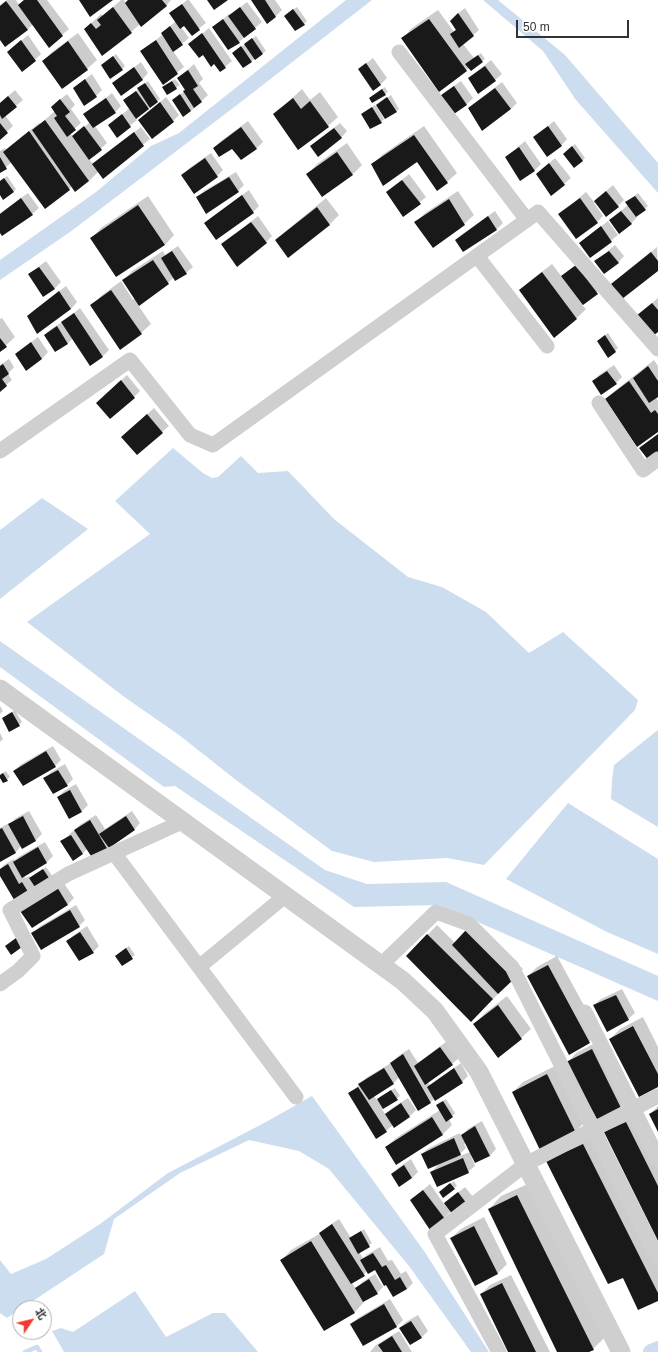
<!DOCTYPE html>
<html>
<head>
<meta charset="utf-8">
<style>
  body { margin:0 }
  #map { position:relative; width:658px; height:1352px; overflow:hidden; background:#fff; font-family:Arial,"Noto Sans SC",sans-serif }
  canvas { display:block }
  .north { position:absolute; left:12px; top:1300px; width:40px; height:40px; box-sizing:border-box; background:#fff; border:1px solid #adadad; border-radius:50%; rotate:55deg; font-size:11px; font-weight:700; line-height:16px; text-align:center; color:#323232 }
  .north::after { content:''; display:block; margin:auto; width:14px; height:18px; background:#ee3c30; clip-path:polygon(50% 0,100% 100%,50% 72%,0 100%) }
  .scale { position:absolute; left:516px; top:20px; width:113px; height:18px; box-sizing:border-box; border:2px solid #323232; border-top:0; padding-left:5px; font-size:12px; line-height:14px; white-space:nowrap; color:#323232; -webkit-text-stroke:3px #fff; paint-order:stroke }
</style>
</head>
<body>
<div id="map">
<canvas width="658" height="1352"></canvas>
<div class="north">北</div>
<div class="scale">50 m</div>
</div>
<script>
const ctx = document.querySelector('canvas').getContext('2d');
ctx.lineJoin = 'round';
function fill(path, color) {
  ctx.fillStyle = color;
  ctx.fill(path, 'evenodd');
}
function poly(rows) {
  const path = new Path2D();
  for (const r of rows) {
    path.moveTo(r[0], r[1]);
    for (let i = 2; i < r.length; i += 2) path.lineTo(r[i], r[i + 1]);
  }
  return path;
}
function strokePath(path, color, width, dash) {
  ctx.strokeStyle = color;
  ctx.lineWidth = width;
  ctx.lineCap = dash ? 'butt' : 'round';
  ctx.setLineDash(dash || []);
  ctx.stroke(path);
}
fill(poly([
  [346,0,372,0,250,95,103,207,70,232,0,280,0,260,96,192,151,146,179,133],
  [483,0,498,0,565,55,658,163,658,193,576,100,543,51],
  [173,448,203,473,212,478,218,477,241,456,258,473,288,471,334,519,408,577,442,587,486,612,529,653,563,632,638,700,635,710,484,865,447,858,374,862,332,851,236,780,179,735,123,696,27,622,150,534,115,501],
  [42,498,88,529,0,599,0,530],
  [0,641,325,870,367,884,446,882,658,976,658,1001,439,905,354,907,175,786,164,787,0,667],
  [658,730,658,827,611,799,612,780,614,765],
  [568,803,658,859,658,954,607,932,506,879],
  [312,1096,424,1251,489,1352,471,1352,409,1266,329,1169,299,1151,249,1140,180,1173,114,1219,104,1254,7,1318,0,1313,0,1260,11,1274,46,1259,100,1224,168,1173,266,1122],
  [135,1291,166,1337,213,1313,225,1313,258,1352,64,1352,52,1331,61,1328,73,1332]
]), '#ccddef');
fill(poly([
  [7,0,16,0,19,5,24,0,47,0,69,29,62,35,33,24,27,30,0,38,0,5],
  [121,0,124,0,126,3,129,0,171,0,166,6,140,24,131,32,85,29,101,14,103,16],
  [187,0,189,0,206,23,192,34,185,24,181,27,189,38,173,51,184,67,163,84,142,52,163,34,162,33,176,21,170,14],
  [252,0,275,0,282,10,275,17],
  [247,2,262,22,239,42,214,27,229,14,230,15],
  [297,7,307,21,304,24,288,13],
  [465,8,479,30,463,44,474,58,481,53,485,59,466,70,403,38,412,28,438,10,454,32,456,29,457,14],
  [209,28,232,61,220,71,215,63,190,44],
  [78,33,97,60,87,69,62,88,43,61,52,52],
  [28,35,41,54,35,60,15,46],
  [256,36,266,51,243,67,236,51],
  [116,54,125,66,122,69,105,63],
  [373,58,387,78,380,85,359,69],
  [491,60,502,74,495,80,469,78],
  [141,62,148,73,142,80,114,83],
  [194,64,203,79,199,83,208,95,191,111,183,116,176,98,186,90,178,78],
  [92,74,102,90,96,96,74,88],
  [175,79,180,85,168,94,166,85],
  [148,81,160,99,135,118,137,120,117,136,109,125,130,108,125,100],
  [461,81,473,98,467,104,451,115,439,98,445,92],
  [502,82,517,103,511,109,469,108],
  [385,87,388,92,385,94,370,98],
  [302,89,310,100,320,92,338,117,328,126,275,114],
  [15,90,23,100,5,115,13,126,0,138,0,103],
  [112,93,121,106,115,112,95,126,107,143,89,159,93,164,100,158,141,127,150,139,103,177,99,171,89,181,73,186,45,208,12,162,0,172,0,151,5,148,6,150,39,123,40,124,55,111,58,101,67,94,75,105,71,109,81,123,70,133,73,137,90,122,85,114],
  [391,95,399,109,396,111,378,106,377,107,384,119,381,122,366,111,375,105,376,107],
  [166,97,179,115,173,121,139,120],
  [248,121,263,142,257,148,242,159,232,147,214,148,221,141],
  [554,121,567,139,561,146,534,138],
  [340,123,347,131,341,138,318,140],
  [424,126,457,173,447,182,437,189,417,160,372,165,382,155],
  [525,141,541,164,535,170,521,180,506,157],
  [347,143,362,165,352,175,308,174,317,164],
  [575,144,585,158,582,161,567,151],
  [211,153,223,170,217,176,182,176,188,169],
  [555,158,571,178,551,195,537,174],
  [236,172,244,185,238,191,197,198,204,191],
  [409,174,426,197,403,216,387,192],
  [7,176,16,189,13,192,0,193,0,181],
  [613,185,624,200,618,206,596,202,594,203,603,216,597,222,559,215,586,192,594,202],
  [249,190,259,206,253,212,206,223,212,217],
  [458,191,474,215,464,224,433,246,416,222,425,213],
  [28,193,39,208,32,214,2,235,0,231,0,213],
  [638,193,648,206,636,216,637,217,631,224,610,220,628,205,629,200],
  [148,196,174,235,165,245,92,238,101,228],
  [326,198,339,215,330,224,288,257,277,240,286,231],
  [495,211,503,223,497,229,463,250,456,240,463,234],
  [258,216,272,236,266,242,222,245],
  [608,221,618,235,590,257,580,243],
  [615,245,624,256,618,263,596,261],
  [178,246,193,267,186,273,174,277,168,283,138,305,151,324,141,333,92,305,101,296,121,281,133,300,135,298,123,281,132,271,163,251,165,255],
  [657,247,658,269,613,284,619,278],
  [583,260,603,287,582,305,586,309,577,318,521,290,530,281,552,264,562,277,569,270],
  [46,261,61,282,55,288,43,296,29,274],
  [66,286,77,302,71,309,38,332,28,316,34,310],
  [658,298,658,331,644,310],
  [80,308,109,350,103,356,90,364,73,338,68,343,55,351,45,335,51,329,64,321],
  [2,318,15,337,0,351,0,319],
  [608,333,618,348,615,351,601,338],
  [38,337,48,352,42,359,16,354],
  [9,359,14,367,8,374,12,380,0,390,0,365],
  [654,360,658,366,658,396,656,397,658,401,658,430,606,399,616,390],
  [614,365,622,377,616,383,593,381,599,375],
  [127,375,140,391,134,397,103,397],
  [154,408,169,426,162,432,129,431],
  [0,706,3,711,0,714],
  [15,710,22,722,19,725,3,718],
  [0,733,3,739,0,742],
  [53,746,61,760,55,766,14,771,20,765],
  [65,764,73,779,67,785,45,778,51,772],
  [6,771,10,777,4,782,3,773],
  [76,784,88,805,82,811,70,818,58,797,64,791],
  [29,811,42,834,36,840,22,847,21,846,16,852,0,861,0,828,9,823,10,824,16,818],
  [132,811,140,823,134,830,108,849,87,849,82,854,62,841,81,824,96,815,105,829],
  [45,842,53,856,47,862,24,875,25,878,29,876,30,878,46,867,53,877,29,894,0,874,0,869,4,865,14,859,15,860,20,856],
  [63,882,74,898,68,904,32,927,22,911],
  [76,905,85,920,79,926,33,934,39,927],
  [476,922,523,969,471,1021,407,956,437,925,455,943],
  [87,926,99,946,93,952,67,941,74,935],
  [129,946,135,955,122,964,119,953],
  [557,956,599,1033,589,1042,528,976,537,967],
  [622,989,635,1013,628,1019,594,1005,601,999],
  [507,996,531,1029,521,1038,475,1024,484,1014],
  [643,1017,658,1047,658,1086,610,1039,620,1029],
  [601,1040,630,1098,620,1108,567,1063,576,1053],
  [447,1041,459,1058,452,1064,428,1082,430,1085,461,1063,468,1076,462,1082,435,1098,431,1102,399,1077,393,1084,374,1096,377,1100,381,1096,395,1088,400,1096,382,1109,385,1114,392,1108,408,1098,416,1110,410,1116,394,1126,393,1125,386,1131,350,1094,366,1078,391,1063,397,1057,409,1049,418,1063],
  [557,1065,585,1122,575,1132,513,1092,523,1082],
  [446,1099,455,1113,449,1119,452,1125,443,1134,396,1164,386,1147,396,1138,440,1110,437,1105],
  [658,1106,658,1130,650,1114],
  [639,1110,658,1149,658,1239,605,1132,617,1120],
  [482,1121,496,1149,490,1156,471,1156,475,1166,468,1172,431,1172,440,1163,422,1154,429,1148,460,1133,461,1136,468,1129],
  [466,1143,470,1152,457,1157,466,1148,464,1144],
  [595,1132,658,1256,658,1300,623,1277,547,1162],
  [411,1159,418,1172,412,1178,400,1186,392,1174,398,1168],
  [454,1181,457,1186,454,1188,440,1192],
  [530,1183,605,1337,593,1349,587,1352,558,1352,489,1209,501,1196],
  [430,1184,444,1204,465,1187,473,1197,451,1211,444,1218,411,1200],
  [484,1217,507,1264,498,1273,475,1285,451,1238,461,1229],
  [339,1219,351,1238,364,1229,372,1243,359,1252,363,1258,368,1254,380,1247,388,1261,392,1260,401,1274,406,1271,413,1283,407,1289,394,1296,376,1269,368,1271,352,1283,356,1289,362,1282,375,1274,383,1287,377,1293,363,1301,364,1302,355,1312,324,1330,282,1260,291,1250,321,1233,327,1227],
  [511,1275,550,1352,509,1352,481,1294,490,1285],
  [390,1299,403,1320,396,1327,351,1324,358,1318],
  [418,1315,428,1331,422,1337,411,1344,400,1328,406,1322],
  [399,1331,412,1352,370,1352,376,1345]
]), '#0003');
strokePath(poly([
  [25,1352,37,1347,40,1352]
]), '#ccddef', 4.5);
strokePath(poly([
  [651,1352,658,1349]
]), '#ccddef', 16);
fill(poly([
  [24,0,37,0,63,36,49,48,18,5],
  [79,0,113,0,90,17],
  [128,0,162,0,167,6,141,27,125,3],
  [207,0,228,0,214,10],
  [251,0,265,0,276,17,267,24],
  [6,1,28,30,5,47,0,40,0,6],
  [182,4,200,30,192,36,184,26,180,29,169,13],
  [113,7,132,33,102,56,84,29,91,23,96,29,101,25,97,20],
  [240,7,256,29,244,38,228,16],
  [293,9,305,25,295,31,284,16],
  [458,13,474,36,459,48,450,34,456,30,450,21],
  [223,19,240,43,228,50,212,27],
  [429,19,467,71,439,92,401,38],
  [170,26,183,45,173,52,161,33],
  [202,33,226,68,220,72,214,64,211,67,203,55,199,58,188,44],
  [252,38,263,54,255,60,244,44],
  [21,40,36,61,22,72,7,52],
  [156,40,178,74,163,85,140,51],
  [68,41,88,70,62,89,42,61],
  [241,46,252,62,243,68,232,53],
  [478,55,483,62,471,71,465,64],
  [113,56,123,70,110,79,101,65],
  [366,63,381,85,373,91,358,69],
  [485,66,496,81,478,94,468,78],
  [134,67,143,80,121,96,112,83],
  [188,70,198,86,193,89,202,102,194,108,183,91,185,90,177,78],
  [85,79,97,97,84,106,73,88],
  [172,81,177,89,167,95,162,87],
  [145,83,158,102,150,108,137,88],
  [454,86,467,105,451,116,437,98],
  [495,88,511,109,482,131,468,108],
  [382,89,386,95,372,103,369,98],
  [136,91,149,109,136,119,123,100],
  [180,94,191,111,183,117,172,100],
  [8,96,17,107,2,119,0,115,0,103],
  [387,97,397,112,385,119,376,105],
  [106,98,116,113,93,128,83,114],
  [293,98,301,109,310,101,329,127,298,150,273,114],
  [60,99,70,112,65,116,76,130,67,137,54,118,57,116,51,107],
  [160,102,174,122,152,139,138,120],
  [372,107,382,123,370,129,361,114],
  [122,114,131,127,117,138,108,125],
  [45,120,89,181,75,192,32,130],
  [0,123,8,133,0,140],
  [84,126,102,150,89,160,72,136],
  [548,126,562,146,547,157,533,137],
  [241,127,257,149,241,160,232,149,219,157,213,148],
  [334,128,342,138,318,157,310,146],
  [29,131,70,190,45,209,3,152],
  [134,132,144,146,103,179,92,164],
  [414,135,448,183,437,191,417,162,383,186,371,164],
  [572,146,583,161,574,168,563,154],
  [519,147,535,171,520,181,505,157],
  [337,152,353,175,322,197,306,174],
  [0,157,7,169,0,173],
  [205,158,218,177,194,194,181,175],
  [549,163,565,185,551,196,536,174],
  [229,177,239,192,206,214,196,197],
  [4,178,14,192,3,200,0,195,0,181],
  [402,180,421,204,403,217,386,192],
  [606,191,619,207,606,217,594,201],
  [242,195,254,213,216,240,204,223],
  [635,196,646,210,636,217,625,202],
  [21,198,33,215,2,236,0,233,0,214],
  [580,198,598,223,576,239,558,214],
  [449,199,465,225,433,248,414,222],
  [138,205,165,245,116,277,90,238],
  [317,207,330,225,288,258,275,240],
  [621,211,632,224,619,234,609,220],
  [488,216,497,230,463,252,455,240],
  [251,222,267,243,237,267,221,244],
  [601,226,612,242,590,258,579,243],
  [172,251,187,274,175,281,161,258],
  [609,251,619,263,604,274,594,261],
  [651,252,658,261,658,271,622,299,611,284],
  [153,260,169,284,139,306,122,280],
  [576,265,598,294,583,305,561,276],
  [39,267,55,289,43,297,28,274],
  [542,272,577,319,554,338,519,290],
  [111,290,142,334,120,350,90,305],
  [59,291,71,309,37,334,27,316],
  [652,303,658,310,658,332,653,336,636,316],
  [74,313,103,357,90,366,61,322],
  [57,326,68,344,55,352,44,335],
  [605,335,616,352,608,358,597,341],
  [0,338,7,347,0,352],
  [31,342,42,359,26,371,15,354],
  [3,364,9,374,2,379,7,386,0,392,0,366],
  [648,366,658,381,658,397,649,403,633,378],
  [607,371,617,384,601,395,592,381],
  [121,380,135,398,110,419,96,403],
  [629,381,651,413,655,410,658,414,658,432,637,447,605,399],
  [147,414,163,433,137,455,121,437],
  [658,434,658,454,649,461,639,448],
  [12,712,20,726,9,732,2,718],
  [46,751,56,767,23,786,13,771],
  [58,770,68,786,53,794,43,778],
  [3,773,8,781,3,783,0,778,0,775],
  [70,790,82,812,69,819,57,797],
  [23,816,36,841,22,849,8,824],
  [126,816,135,830,109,848,99,834],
  [90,820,108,850,93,859,74,830],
  [2,828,16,853,0,862,0,829],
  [71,835,83,854,73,861,60,841],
  [38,847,47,863,22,878,13,862],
  [8,864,19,884,22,882,30,895,16,903,0,876,0,869],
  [43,869,51,881,37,890,29,878],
  [57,887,68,905,32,928,20,911],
  [70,910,80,927,41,950,31,933],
  [466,930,514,979,498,994,452,945],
  [80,932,94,953,79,961,66,941],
  [427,934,493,999,471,1022,406,956],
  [16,938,22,947,11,955,5,946],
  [126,948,133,959,122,966,115,956],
  [548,965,590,1043,569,1055,527,976],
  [616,995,629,1020,607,1032,593,1005],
  [498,1005,522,1039,498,1058,473,1024],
  [633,1026,658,1074,658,1087,639,1097,609,1039],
  [440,1047,453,1065,425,1085,414,1066],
  [592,1049,621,1108,598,1121,566,1062],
  [403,1054,431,1103,418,1111,390,1063],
  [384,1068,394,1084,369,1100,358,1084],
  [454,1068,463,1083,435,1101,427,1087],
  [547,1074,576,1133,540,1150,512,1092],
  [358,1087,387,1132,376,1139,348,1093],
  [391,1090,398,1100,383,1109,377,1099],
  [443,1101,453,1117,446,1122,436,1105],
  [401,1103,410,1117,394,1128,385,1114],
  [658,1109,658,1132,649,1114],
  [432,1117,443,1135,396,1165,385,1147],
  [626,1122,658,1186,658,1241,604,1132],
  [475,1126,490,1156,475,1163,461,1135],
  [454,1138,461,1155,428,1169,421,1154],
  [583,1144,658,1293,658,1301,638,1310,623,1278,608,1284,546,1161],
  [463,1158,469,1173,437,1187,430,1172],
  [404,1165,412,1178,399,1187,391,1174],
  [450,1183,455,1189,443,1198,439,1192],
  [423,1190,445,1219,430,1230,410,1200],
  [458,1192,467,1204,453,1215,444,1203],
  [517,1195,594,1350,589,1352,557,1352,488,1209],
  [332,1224,365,1276,351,1284,319,1233],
  [474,1226,498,1274,475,1286,450,1238],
  [361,1231,370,1247,358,1254,349,1238],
  [311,1241,355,1313,324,1331,280,1260],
  [373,1253,382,1267,386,1265,395,1280,400,1277,407,1289,393,1297,386,1285,384,1286,375,1270,368,1274,360,1260],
  [369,1279,378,1294,363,1302,355,1288],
  [502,1283,536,1352,508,1352,480,1294],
  [384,1304,397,1327,363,1346,350,1324],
  [411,1321,422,1338,410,1345,399,1328],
  [392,1336,402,1352,383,1352,378,1345]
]), '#191919');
strokePath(poly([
  [399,52,527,220],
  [477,256,547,346],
  [599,403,643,470,658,459],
  [0,451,130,360,190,435,213,445,538,212,658,349],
  [114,853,296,1097],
  [381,965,436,912,469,924,512,967,658,1258],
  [199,967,285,896],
  [0,984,18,971,33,956,10,910,68,874,184,821],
  [585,1012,658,1158],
  [499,1352,435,1234,526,1164,658,1096]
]), '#cfcfcf', 15);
strokePath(poly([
  [0,689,403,981,435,1011,479,1072,621,1352]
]), '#cfcfcf', 19);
</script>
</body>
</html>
